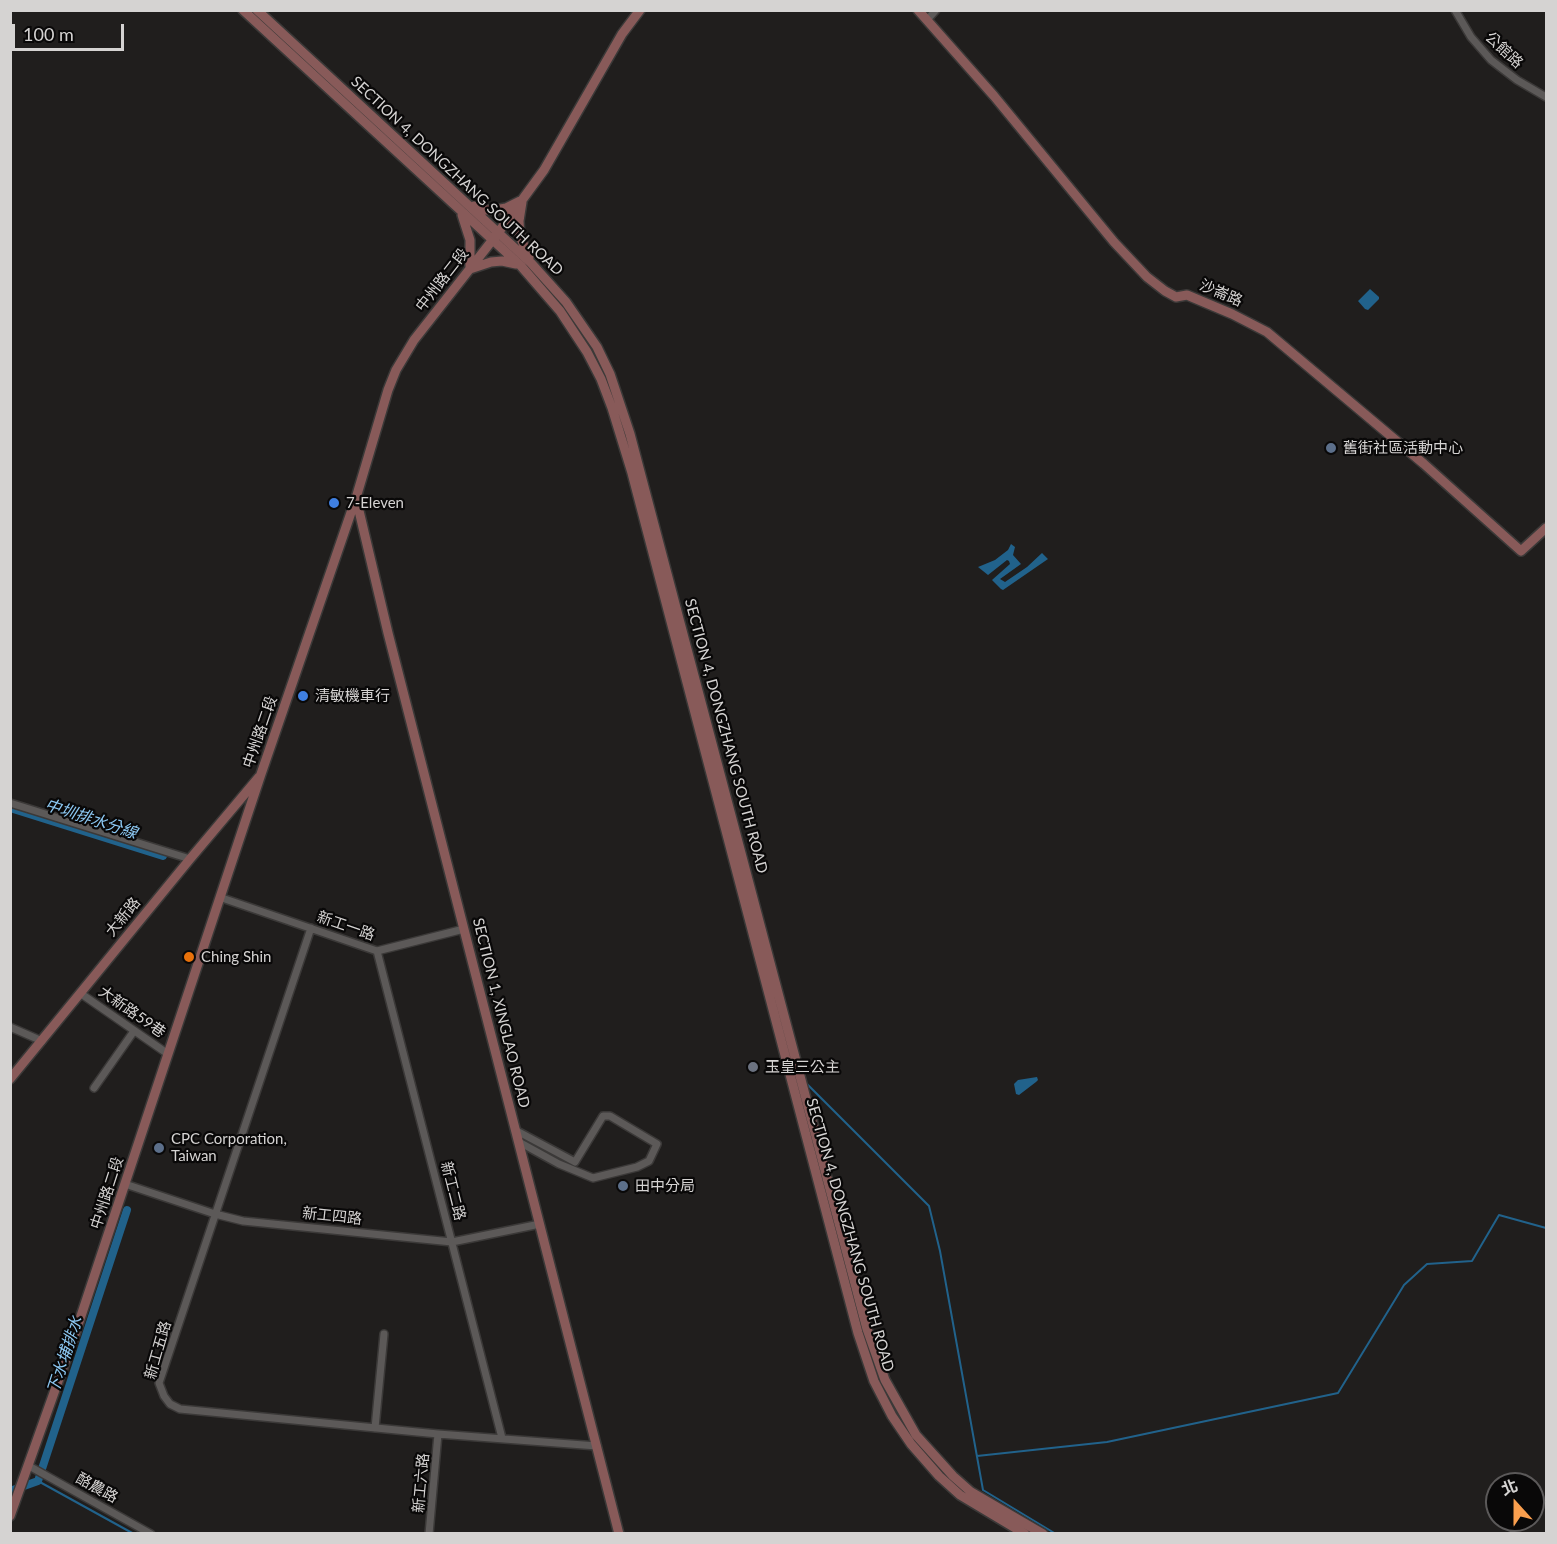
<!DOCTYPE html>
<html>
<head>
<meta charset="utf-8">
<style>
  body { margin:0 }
  #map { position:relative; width:1557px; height:1544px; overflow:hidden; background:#201e1d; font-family:Lato,"Noto Sans TC",sans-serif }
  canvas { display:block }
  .frame { position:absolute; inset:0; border:12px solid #d5d3d2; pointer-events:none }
  .north { position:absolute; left:1485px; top:1472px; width:60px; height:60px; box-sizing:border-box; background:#090808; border:2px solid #5b5959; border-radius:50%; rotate:339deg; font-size:16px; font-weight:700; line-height:24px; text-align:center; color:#d5d3d2 }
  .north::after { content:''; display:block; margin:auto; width:21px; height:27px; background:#fa9f4e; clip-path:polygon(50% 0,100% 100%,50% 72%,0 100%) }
  .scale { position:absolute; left:12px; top:24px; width:112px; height:27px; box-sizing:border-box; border:3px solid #d5d3d2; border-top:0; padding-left:8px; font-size:18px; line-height:21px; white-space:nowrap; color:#d5d3d2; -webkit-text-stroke:4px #090808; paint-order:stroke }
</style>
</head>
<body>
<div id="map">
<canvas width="1557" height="1544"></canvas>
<div class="frame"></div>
<div class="north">北</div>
<div class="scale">100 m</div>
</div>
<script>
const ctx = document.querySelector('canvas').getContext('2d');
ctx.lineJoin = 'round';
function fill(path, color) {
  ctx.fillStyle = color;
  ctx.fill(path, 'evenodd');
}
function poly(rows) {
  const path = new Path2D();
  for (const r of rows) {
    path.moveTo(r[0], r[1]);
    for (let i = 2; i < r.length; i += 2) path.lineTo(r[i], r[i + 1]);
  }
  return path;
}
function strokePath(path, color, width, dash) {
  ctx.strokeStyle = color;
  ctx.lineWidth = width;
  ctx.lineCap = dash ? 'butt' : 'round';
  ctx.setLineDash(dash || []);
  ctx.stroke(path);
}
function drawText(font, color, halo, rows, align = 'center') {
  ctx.font = font + ' Lato,"Noto Sans TC",sans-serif';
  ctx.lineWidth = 4.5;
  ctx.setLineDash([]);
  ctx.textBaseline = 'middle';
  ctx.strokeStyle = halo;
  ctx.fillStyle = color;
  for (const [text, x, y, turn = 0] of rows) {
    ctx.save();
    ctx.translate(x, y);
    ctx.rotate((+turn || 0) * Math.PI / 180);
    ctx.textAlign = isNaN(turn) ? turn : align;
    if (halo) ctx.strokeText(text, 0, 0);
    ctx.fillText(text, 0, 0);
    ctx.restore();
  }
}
fill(poly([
  [1370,289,1379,297,1379,299,1368,310,1365,309,1358,301],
  [1011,544,1015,547,1013,555,1021,564,1000,579,1005,582,1027,567,1042,553,1048,559,1003,590,1001,589,992,580,1010,564,1009,561,1007,560,988,575,978,567,995,560,1008,550],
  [1037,1077,1038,1080,1036,1082,1019,1095,1016,1094,1014,1084,1018,1080]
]), '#21628b');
strokePath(poly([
  [807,1084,929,1206,940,1251,983,1490,1056,1534],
  [977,1456,1107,1442,1338,1393,1404,1285,1427,1264,1472,1261,1499,1215,1546,1228],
  [38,1481,134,1534]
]), '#21628b', 2);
strokePath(poly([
  [10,808,163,856],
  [10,1491,38,1481,127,1210]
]), '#21628b', 8);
const street = poly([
  [1455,10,1471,37,1491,60,1517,80,1546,97],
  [927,20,936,10],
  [10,803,190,859],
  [222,898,377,951,464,929],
  [311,928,159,1383,164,1396,170,1404,180,1409,438,1434,597,1446],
  [377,951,502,1438],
  [80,993,168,1054],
  [10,1027,42,1041],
  [94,1088,134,1031],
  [515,1130,575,1162,603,1116,610,1116,657,1144,649,1161,637,1167,593,1178,559,1164,519,1142],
  [125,1184,215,1214,243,1221,452,1242,540,1224],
  [375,1428,384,1334],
  [29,1466,151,1534],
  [429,1534,438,1434]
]);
const secondary = poly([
  [243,10,521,266,560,311,587,352,601,379,612,408,632,473,858,1333,874,1381,892,1416,911,1444,939,1476,960,1495,1025,1534],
  [257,10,531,263,566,302,597,347,610,374,630,434,867,1329,885,1380,916,1435,953,1476,971,1492,1043,1534],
  [918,10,994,96,1114,242,1147,277,1165,291,1176,297,1187,295,1232,314,1267,332,1424,464,1521,551,1546,528],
  [522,202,519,221,520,236,529,258],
  [474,206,482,210,495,210,506,208,520,201],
  [462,215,470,240,470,269,491,262,502,261,516,264],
  [356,498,388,633,619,1534],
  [10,1079,190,859,259,777],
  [10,1516,76,1331,261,774,356,498,388,390,396,370,414,340,498,233,544,170,622,34,640,10]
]);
strokePath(street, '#3b3938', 10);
strokePath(secondary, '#3b3938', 12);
strokePath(street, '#5c5958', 7);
strokePath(secondary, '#885a59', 9);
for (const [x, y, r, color] of [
  [1331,448,6,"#5c6f8a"],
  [334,503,6,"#3f7fe0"],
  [303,696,6,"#3f7fe0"],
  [189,957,6,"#e8710a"],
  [753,1067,6,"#6b7280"],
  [159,1148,6,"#5c6f8a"],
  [623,1186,6,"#5c6f8a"]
]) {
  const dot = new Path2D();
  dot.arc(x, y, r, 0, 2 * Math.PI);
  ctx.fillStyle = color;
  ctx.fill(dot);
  strokePath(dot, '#090808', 2);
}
drawText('15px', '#d5d3d2', '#090808', [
  ["公館路",1504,50,43],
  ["SECTION 4, DONGZHANG SOUTH ROAD",457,176,43],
  ["中州路二段",442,280,-52],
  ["沙崙路",1221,293,23],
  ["中州路二段",260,732,-71],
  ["SECTION 4, DONGZHANG SOUTH ROAD",726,736,75],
  ["大新路",123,917,-51],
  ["新工一路",346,926,19],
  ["大新路59巷",132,1012,35],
  ["SECTION 1, XINGLAO ROAD",501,1013,76],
  ["新工二路",453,1191,76],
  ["中州路二段",107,1193,-72],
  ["新工四路",332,1216,6],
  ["SECTION 4, DONGZHANG SOUTH ROAD",850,1235,74],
  ["新工五路",158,1350,-74],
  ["新工六路",421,1483,-85],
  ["酪農路",97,1488,29]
]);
drawText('15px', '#d5d3d2', '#090808', [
  ["舊街社區活動中心",1343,448],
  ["7-Eleven",346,503],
  ["清敏機車行",315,696],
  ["Ching Shin",201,957],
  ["玉皇三公主",765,1067],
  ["CPC Corporation,",171,1139],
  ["Taiwan",171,1156],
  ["田中分局",635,1186]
], 'left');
drawText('italic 16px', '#8dc9f4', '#090808', [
  ["中圳排水分線",91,819,18],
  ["下水埔排水",65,1355,-72]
]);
</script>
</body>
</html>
